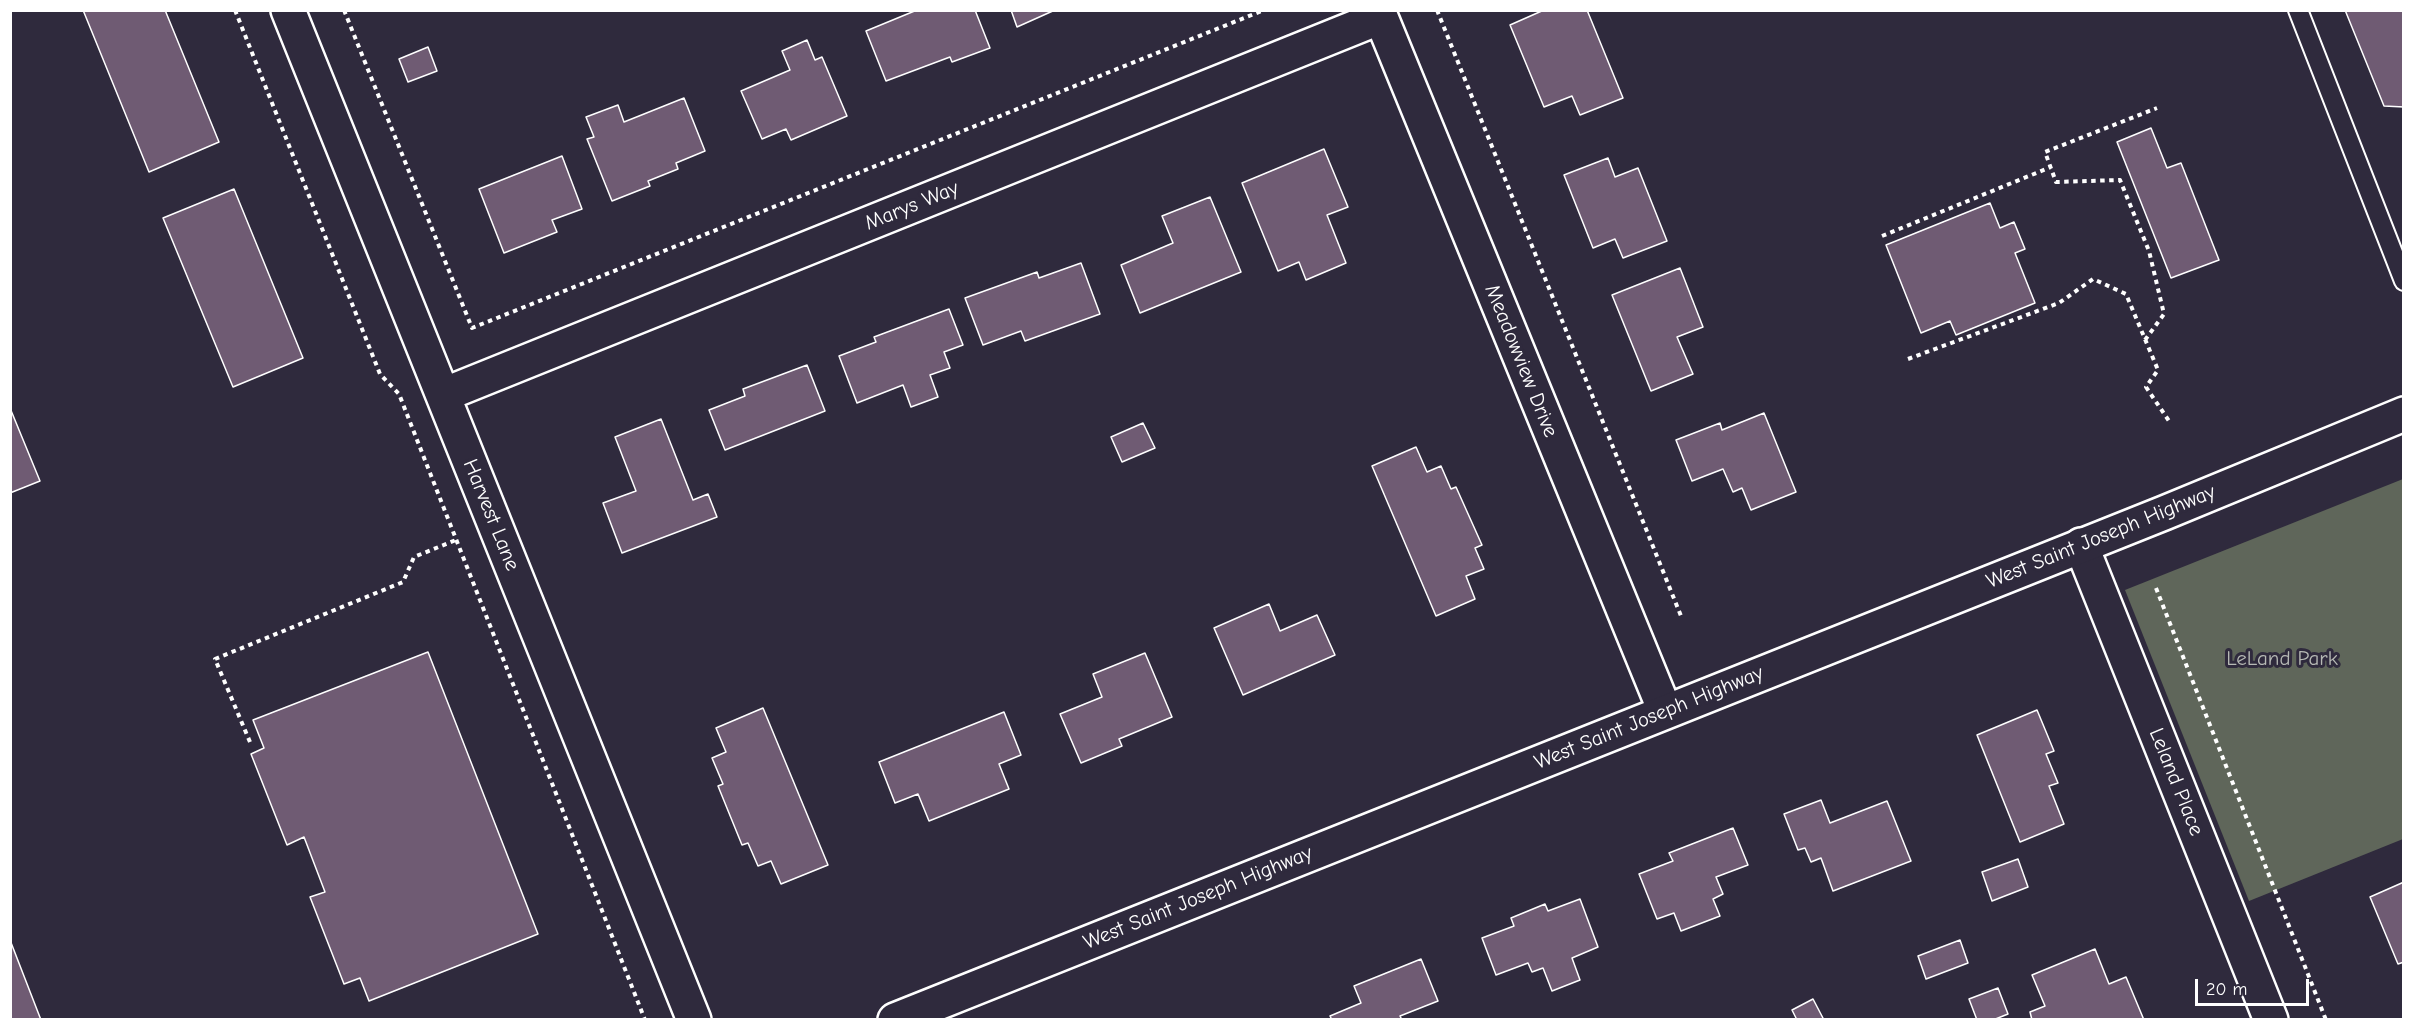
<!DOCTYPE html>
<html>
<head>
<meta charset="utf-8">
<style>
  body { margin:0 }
  #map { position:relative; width:2414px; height:1030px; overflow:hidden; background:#2f2a3d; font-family:"Comic Neue",sans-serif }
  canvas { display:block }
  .frame { position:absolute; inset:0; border:12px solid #fff; pointer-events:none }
  .scale { position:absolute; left:2195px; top:979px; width:114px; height:27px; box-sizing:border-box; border:3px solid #fff; border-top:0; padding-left:8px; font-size:18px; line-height:21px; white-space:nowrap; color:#fff; -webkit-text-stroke:4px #2f2a3d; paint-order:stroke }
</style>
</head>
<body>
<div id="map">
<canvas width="2414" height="1030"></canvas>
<div class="frame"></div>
<div class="scale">20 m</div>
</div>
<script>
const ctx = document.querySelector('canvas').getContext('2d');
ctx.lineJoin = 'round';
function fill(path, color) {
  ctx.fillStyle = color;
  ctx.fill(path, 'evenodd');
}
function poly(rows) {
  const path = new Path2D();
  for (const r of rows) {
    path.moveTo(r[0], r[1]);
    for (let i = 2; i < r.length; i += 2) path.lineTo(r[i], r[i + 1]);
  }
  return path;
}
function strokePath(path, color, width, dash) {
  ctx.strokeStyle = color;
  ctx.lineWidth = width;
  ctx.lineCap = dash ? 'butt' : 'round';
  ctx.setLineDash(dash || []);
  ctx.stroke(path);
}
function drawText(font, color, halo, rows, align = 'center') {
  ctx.font = font + ' "Comic Neue",sans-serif';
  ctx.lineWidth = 6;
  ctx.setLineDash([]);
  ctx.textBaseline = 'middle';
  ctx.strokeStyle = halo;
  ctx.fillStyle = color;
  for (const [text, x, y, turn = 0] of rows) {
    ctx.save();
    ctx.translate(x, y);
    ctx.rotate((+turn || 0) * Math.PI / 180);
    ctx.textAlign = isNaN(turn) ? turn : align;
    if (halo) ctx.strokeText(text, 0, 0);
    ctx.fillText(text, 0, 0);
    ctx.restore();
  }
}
fill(poly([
  [2403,479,2403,839,2249,901,2125,590]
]), '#5f665a');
const building = poly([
  [83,10,165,10,219,142,149,172,83,10],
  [917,10,975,10,990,48,952,62,950,57,886,81,866,31,917,10],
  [1011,10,1055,10,1017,27,1011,10],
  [1587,10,1623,98,1580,115,1572,96,1544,107,1510,25,1544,10,1587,10],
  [2345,10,2404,10,2404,107,2384,106,2345,10],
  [807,40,815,60,822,57,847,116,791,140,786,129,762,139,741,91,790,70,782,51,807,40],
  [428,47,437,71,408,82,399,59,428,47],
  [684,98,705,151,676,163,678,169,648,181,650,186,612,201,587,139,594,137,586,117,618,105,624,122,684,98],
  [2151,128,2167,168,2181,163,2219,260,2171,278,2117,142,2151,128],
  [1324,149,1348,207,1327,215,1346,263,1306,280,1299,262,1278,271,1242,183,1324,149],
  [562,156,582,209,552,220,557,232,504,253,479,189,562,156],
  [1608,158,1615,177,1638,168,1667,241,1623,258,1615,239,1593,248,1564,175,1608,158],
  [234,189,303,358,233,387,163,218,234,189],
  [1210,197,1241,272,1140,313,1121,265,1173,243,1162,216,1210,197],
  [1990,203,2000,228,2014,222,2025,249,2015,253,2035,303,1956,335,1950,321,1921,333,1886,245,1990,203],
  [1081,263,1100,314,1025,341,1021,331,983,345,965,298,1037,272,1039,278,1081,263],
  [1680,268,1703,327,1677,337,1693,374,1651,391,1612,295,1680,268],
  [949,309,963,345,944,352,950,368,930,375,938,397,911,407,903,385,857,403,839,356,876,342,874,337,949,309],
  [807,365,825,411,725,450,709,410,745,396,743,389,807,365],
  [10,408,40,481,10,493,10,408],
  [1764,413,1796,492,1751,510,1742,488,1733,492,1723,469,1692,481,1676,440,1720,423,1722,430,1764,413],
  [661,419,693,500,708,494,717,517,622,553,603,503,636,491,615,437,661,419],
  [1143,423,1155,448,1122,462,1111,437,1143,423],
  [1416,447,1427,472,1441,466,1451,489,1456,487,1482,545,1475,548,1484,569,1466,576,1475,599,1436,616,1372,466,1416,447],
  [1269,604,1280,631,1317,615,1335,655,1243,695,1214,628,1269,604],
  [428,652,538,934,369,1001,360,978,344,984,310,897,325,892,304,837,287,845,251,754,264,748,253,720,428,652],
  [1145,653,1172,717,1119,739,1122,746,1081,763,1060,714,1102,697,1093,674,1145,653],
  [763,708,828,865,781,884,771,861,758,866,748,843,742,845,718,786,723,784,712,758,726,752,716,728,763,708],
  [2037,710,2054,751,2046,754,2058,783,2049,786,2064,824,2020,842,1977,735,2037,710],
  [1004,712,1021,755,999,764,1009,789,929,821,918,794,895,803,879,762,1004,712],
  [1821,800,1830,823,1887,801,1911,861,1833,891,1821,858,1811,862,1805,848,1798,850,1784,814,1821,800],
  [1733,828,1748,865,1716,877,1723,894,1713,899,1720,916,1681,931,1674,913,1657,919,1639,874,1673,861,1669,853,1733,828],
  [2018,859,2028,887,1992,901,1982,872,2018,859],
  [2404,882,2404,962,2398,964,2370,897,2404,882],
  [1580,899,1598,947,1572,958,1580,980,1552,991,1543,968,1532,972,1528,963,1496,975,1482,938,1514,926,1511,918,1545,904,1548,911,1580,899],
  [10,940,41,1020,10,1020,10,940],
  [1960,940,1968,963,1926,979,1918,956,1960,940],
  [2095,949,2109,984,2126,977,2144,1020,2032,1020,2030,1012,2045,1006,2032,975,2095,949],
  [1421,959,1438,1001,1400,1016,1402,1020,1332,1020,1330,1016,1361,1003,1354,986,1421,959],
  [1998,988,2008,1014,1993,1020,1977,1020,1969,999,1998,988],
  [1813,999,1824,1020,1797,1020,1792,1010,1813,999]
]);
fill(building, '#6f5b73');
strokePath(building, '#fff', 1.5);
const service = poly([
  [2298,10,2404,281]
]);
const minor = poly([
  [288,10,694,1020],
  [1378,10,1665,711],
  [443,395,1381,17],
  [2081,545,2271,1020]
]);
const tertiary = poly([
  [895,1020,2164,513,2404,414]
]);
strokePath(service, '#fff', 22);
strokePath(minor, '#fff', 38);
strokePath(tertiary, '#fff', 38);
strokePath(poly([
  [235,10,380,374,399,394,645,1020],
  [344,10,472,328,1264,10],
  [1437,10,1681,616],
  [1882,236,2051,167],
  [2145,340,2164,314,2149,251,2120,180,2056,182,2045,152,2157,108],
  [1908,359,2059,303,2093,279,2126,294,2158,370,2146,387,2171,424],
  [2156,588,2326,1020],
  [250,742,215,659,403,582,414,557,456,540]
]), '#fff', 4, [4.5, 4.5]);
strokePath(service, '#2f2a3d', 18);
strokePath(minor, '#2f2a3d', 33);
strokePath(tertiary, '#2f2a3d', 33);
drawText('21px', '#fff', '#2f2a3d', [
  ["Marys Way",912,206,-22],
  ["Meadowview Drive",1521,361,68],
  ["Harvest Lane",491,515,68],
  ["West Saint Joseph Highway",2101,537,-22],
  ["West Saint Joseph Highway",1649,718,-22],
  ["Leland Place",2176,782,68],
  ["West Saint Joseph Highway",1198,898,-22]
]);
drawText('21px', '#b7bab5', '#2f2a3d', [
  ["LeLand Park",2282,659]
]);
</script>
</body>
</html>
